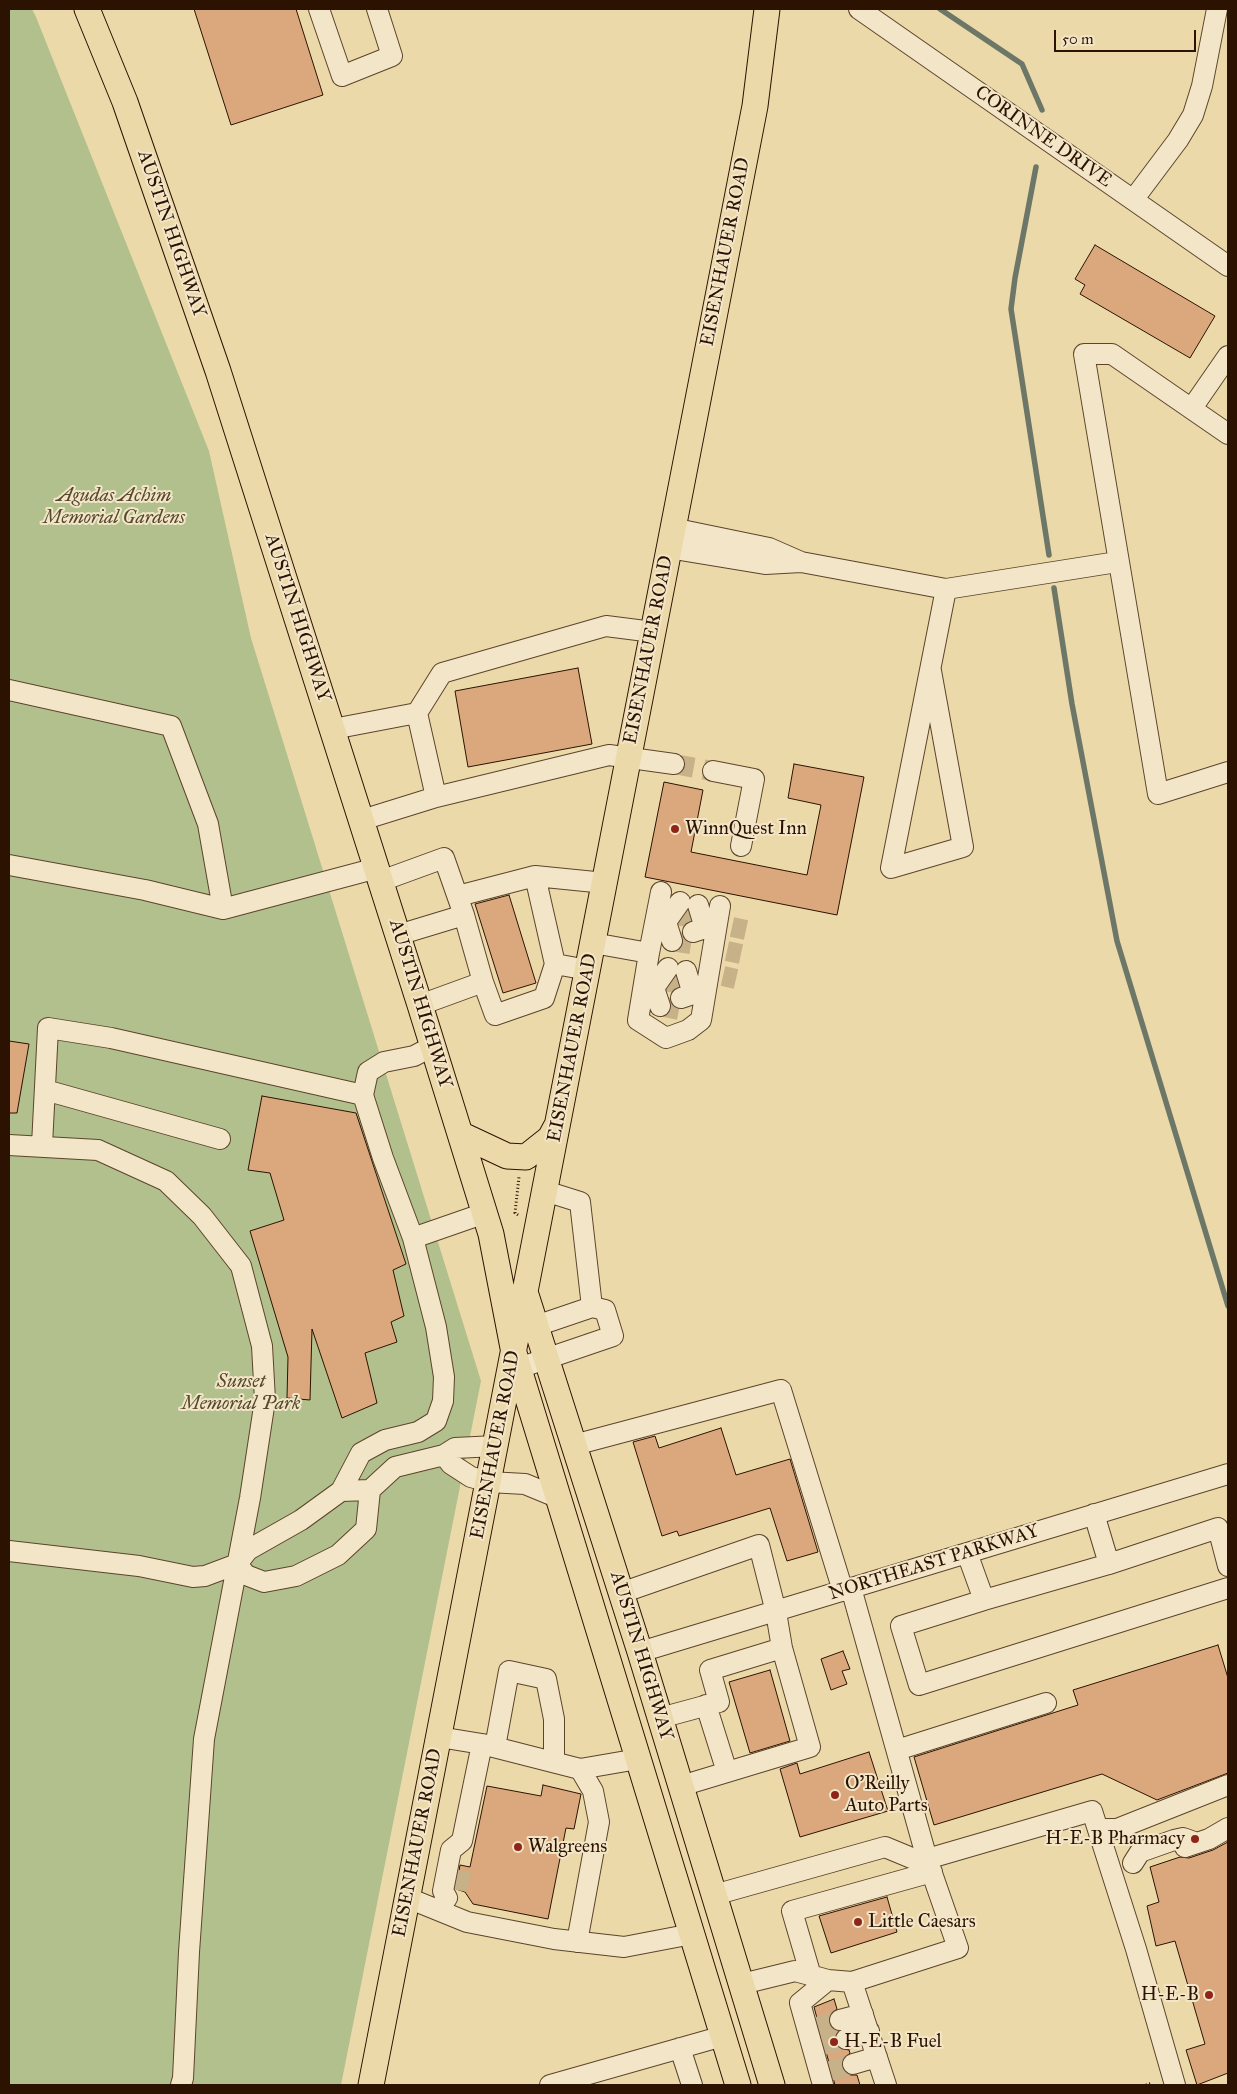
<!DOCTYPE html>
<html>
<head>
<meta charset="utf-8">
<style>
  body { margin:0 }
  #map { position:relative; width:1237px; height:2094px; overflow:hidden; background:#ecd9aa; font-family:"IM FELL Great Primer",serif }
  canvas { display:block }
  .frame { position:absolute; inset:0; border:10px solid #2c1301; pointer-events:none }
  .scale { position:absolute; left:1054px; top:30px; width:142px; height:22px; box-sizing:border-box; border:2px solid #2c1301; border-top:0; padding-left:6px; font-size:15px; line-height:18px; white-space:nowrap; color:#2c1301; -webkit-text-stroke:4px #f3e6c8; paint-order:stroke }
</style>
</head>
<body>
<div id="map">
<canvas width="1237" height="2094"></canvas>
<div class="frame"></div>
<div class="scale">50 m</div>
</div>
<script>
const ctx = document.querySelector('canvas').getContext('2d');
ctx.lineJoin = 'round';
function fill(path, color) {
  ctx.fillStyle = color;
  ctx.fill(path, 'evenodd');
}
function poly(rows) {
  const path = new Path2D();
  for (const r of rows) {
    path.moveTo(r[0], r[1]);
    for (let i = 2; i < r.length; i += 2) path.lineTo(r[i], r[i + 1]);
  }
  return path;
}
function strokePath(path, color, width, dash) {
  ctx.strokeStyle = color;
  ctx.lineWidth = width;
  ctx.lineCap = dash ? 'butt' : 'round';
  ctx.setLineDash(dash || []);
  ctx.stroke(path);
}
function drawText(font, color, halo, rows, align = 'center') {
  ctx.font = font + ' "IM FELL Great Primer",serif';
  ctx.lineWidth = 4;
  ctx.setLineDash([]);
  ctx.textBaseline = 'middle';
  ctx.strokeStyle = halo;
  ctx.fillStyle = color;
  for (const [text, x, y, turn = 0] of rows) {
    ctx.save();
    ctx.translate(x, y);
    ctx.rotate((+turn || 0) * Math.PI / 180);
    ctx.textAlign = isNaN(turn) ? turn : align;
    if (halo) ctx.strokeText(text, 0, 0);
    ctx.fillText(text, 0, 0);
    ctx.restore();
  }
}
fill(poly([
  [9,9,32,9,36,17,209,451,251,638,481,1381,341,2085,9,2085]
]), '#b2c08d');
strokePath(poly([
  [940,9,1022,64,1042,110],
  [1036,167,1015,278,1011,309,1049,555],
  [1054,588,1072,704,1117,941,1228,1306]
]), '#6d7767', 5.5);
const building = poly([
  [194,9,296,9,323,95,231,125,194,9],
  [1095,245,1215,316,1190,358,1080,294,1085,285,1075,279,1095,245],
  [578,668,592,744,468,767,455,691,578,668],
  [794,764,864,777,837,915,645,877,664,782,703,790,691,852,807,875,821,805,788,798,794,764],
  [509,895,536,983,503,993,475,904,509,895],
  [9,1041,29,1044,17,1113,9,1113,9,1041],
  [262,1096,356,1113,406,1264,393,1270,404,1316,391,1322,397,1342,365,1353,377,1403,342,1418,312,1329,310,1400,287,1398,288,1357,250,1231,284,1220,270,1173,248,1170,262,1096],
  [721,1428,736,1475,790,1459,818,1552,787,1561,770,1508,679,1536,677,1531,662,1536,633,1442,655,1436,659,1448,721,1428],
  [1218,1645,1228,1678,1228,1773,1157,1800,1102,1774,934,1825,914,1757,1078,1705,1073,1690,1218,1645],
  [843,1651,850,1669,842,1671,847,1684,831,1690,821,1659,843,1651],
  [770,1670,790,1741,750,1753,729,1682,770,1670],
  [869,1752,888,1811,800,1837,780,1769,797,1763,800,1774,869,1752],
  [543,1785,581,1794,574,1829,566,1828,548,1919,473,1904,465,1892,456,1889,460,1865,470,1867,487,1786,541,1796,543,1785],
  [1228,1842,1228,2073,1197,2085,1186,2050,1205,2044,1175,1941,1156,1946,1147,1906,1159,1902,1150,1867,1180,1857,1189,1858,1213,1850,1228,1842],
  [887,1897,897,1932,831,1953,819,1916,887,1897],
  [834,1999,837,2009,829,2016,829,2023,837,2031,834,2037,838,2048,849,2050,850,2053,842,2061,842,2068,850,2075,857,2075,860,2085,835,2085,814,2007,834,1999]
]);
fill(building, '#dba87e');
strokePath(building, '#2c1301', 1);
strokePath(poly([
  [674,764,713,771],
  [677,915,696,919],
  [732,927,746,930],
  [672,941,691,944],
  [727,951,741,954],
  [723,976,736,979],
  [665,981,684,985],
  [660,1006,679,1010],
  [457,1890,462,1866],
  [817,2027,840,2020],
  [823,2045,846,2039],
  [830,2071,853,2064]
]), '#c6b188', 20, [20, 10]);
const minor = poly([
  [319,9,342,76,392,56,377,9],
  [859,9,1228,266],
  [1133,200,1178,140,1193,115,1202,86,1217,9],
  [1192,408,1228,356],
  [1228,434,1112,354,1084,354,1158,794,1228,772],
  [668,548,765,564,801,562,769,548,672,528],
  [801,562,946,589,1117,562],
  [931,671,963,847,891,868,946,589],
  [9,690,171,726,208,824,223,909],
  [417,713,442,673,606,626,653,632],
  [333,729,417,713,436,797,362,820],
  [713,771,754,779,741,846],
  [436,797,609,755,674,764],
  [9,865,145,890,223,909,377,868],
  [381,881,444,858,464,915],
  [458,896,535,876],
  [698,905,705,928],
  [666,922,680,902],
  [666,922,672,941],
  [693,932,705,928,716,929],
  [398,935,464,915,483,982,420,1005],
  [593,943,649,953,638,1020,666,1038,688,1030,701,1020,720,906],
  [649,953,661,892],
  [555,964,535,876,605,883],
  [686,971,693,994],
  [483,982,495,1015,544,998,555,964,588,970],
  [654,988,668,968],
  [654,988,660,1006],
  [681,998,693,994,704,995],
  [45,1090,220,1139],
  [363,1095,368,1072,384,1062,414,1056,433,1046],
  [9,1145,98,1150,166,1181,202,1216,241,1266,262,1346,265,1400,250,1498,204,1739,189,1952,183,2078,181,2085],
  [42,1145,48,1028,111,1038,363,1095,383,1158,413,1238,436,1327,444,1377,443,1401,436,1421,418,1432,385,1440,361,1453,341,1491],
  [413,1238,485,1213],
  [536,1326,592,1307,580,1202,545,1191],
  [519,1368,613,1336,605,1310,592,1307],
  [574,1445,781,1390,843,1591],
  [444,1455,451,1464,471,1477,489,1482,525,1484,559,1498],
  [9,1551,139,1566,193,1577,205,1576,237,1564,248,1550,301,1520,341,1491,370,1490,395,1467,444,1455,455,1448,496,1446],
  [967,1553,984,1600,1109,1564,1094,1514],
  [237,1564,246,1575,264,1582,296,1576,338,1555,366,1529,370,1490],
  [1109,1564,1218,1528,1228,1566],
  [851,1588,927,1859,1092,1811,1136,1949,1175,2085],
  [621,1593,759,1545,776,1612,782,1648,810,1747,681,1786],
  [984,1600,901,1626,919,1685,1228,1588],
  [640,1652,1228,1474],
  [706,1705,727,1772],
  [660,1718,719,1702,710,1670,782,1648],
  [439,1737,482,1744,580,1769,593,1791,599,1822,577,1942],
  [495,1747,509,1671,546,1679,554,1719,554,1762],
  [897,1750,1046,1703],
  [580,1769,638,1759],
  [1098,1829,1117,1829,1228,1785],
  [1185,1847,1209,1839,1228,1828],
  [1133,1863,1140,1852,1174,1840,1183,1838,1197,1843],
  [714,1895,885,1847,914,1859,927,1859,958,1948,852,1982],
  [408,1898,467,1922,554,1939,624,1947,692,1934],
  [438,1910,447,1898,443,1891,451,1850,462,1841,482,1744],
  [811,1976,792,1911,932,1872],
  [742,1984,795,1971,828,1980,852,1982,886,2085],
  [840,2020,863,2014],
  [846,2039,869,2031],
  [680,2048,692,2085],
  [853,2064,877,2057],
  [550,2085,723,2036],
  [823,2085,800,2003,828,1980]
]);
const major = poly([
  [87,9,125,102,218,371,420,1005,491,1234,514,1353,738,2085],
  [460,1134,507,1156,526,1157,550,1138,556,1127],
  [526,1295,640,1652,772,2085],
  [371,2085,755,106,767,9]
]);
strokePath(minor, '#5c442b', 22);
strokePath(major, '#2c1301', 27);
strokePath(poly([
  [518,1215,515,1213,519,1177],
  [1146,2085,1152,2083]
]), '#2c1301', 3, [1, 2.5]);
strokePath(minor, '#f3e6c8', 20);
strokePath(major, '#ecd9aa', 25);
for (const [x, y, r, color] of [
  [675,829,5,"#8f2418"],
  [835,1795,5,"#8f2418"],
  [1195,1839,5,"#8f2418"],
  [518,1847,5,"#8f2418"],
  [858,1922,5,"#8f2418"],
  [1209,1995,5,"#8f2418"],
  [834,2042,5,"#8f2418"]
]) {
  const dot = new Path2D();
  dot.arc(x, y, r, 0, 2 * Math.PI);
  ctx.fillStyle = color;
  ctx.fill(dot);
  strokePath(dot, '#f3e6c8', 2);
}
drawText('19px', '#2c1301', '#f3e6c8', [
  ["CORINNE DRIVE",1043,137,35],
  ["AUSTIN HIGHWAY",171,234,71],
  ["EISENHAUER ROAD",726,252,-79],
  ["AUSTIN HIGHWAY",297,618,72],
  ["EISENHAUER ROAD",649,650,-79],
  ["AUSTIN HIGHWAY",420,1004,73],
  ["EISENHAUER ROAD",573,1048,-79],
  ["EISENHAUER ROAD",496,1445,-79],
  ["NORTHEAST PARKWAY",934,1563,-17],
  ["AUSTIN HIGHWAY",641,1656,73],
  ["EISENHAUER ROAD",418,1843,-79]
]);
drawText('italic 19px', '#54472b', '#f3e6c8', [
  ["Agudas Achim",114,496],
  ["Memorial Gardens",114,518],
  ["Sunset",241,1382],
  ["Memorial Park",241,1404]
]);
drawText('19px', '#2c1301', '#f3e6c8', [
  ["WinnQuest Inn",685,829],
  ["O'Reilly",845,1784],
  ["Auto Parts",845,1806],
  ["H-E-B Pharmacy",1185,1839,"right"],
  ["Walgreens",528,1847],
  ["Little Caesars",868,1922],
  ["H-E-B",1199,1995,"right"],
  ["H-E-B Fuel",844,2042]
], 'left');
</script>
</body>
</html>
